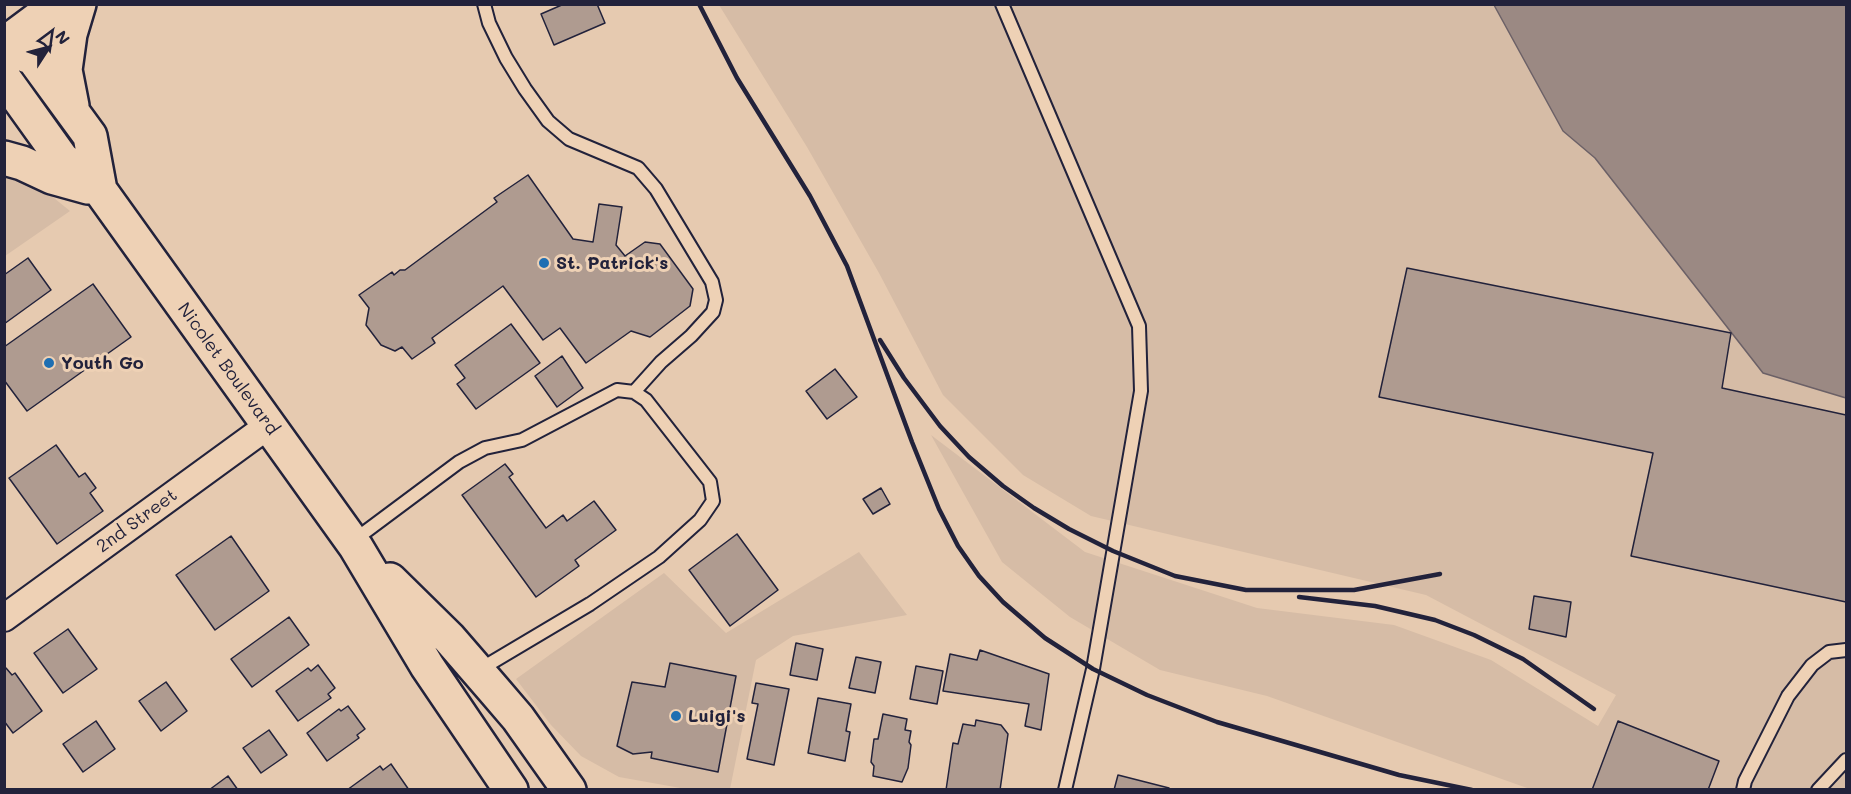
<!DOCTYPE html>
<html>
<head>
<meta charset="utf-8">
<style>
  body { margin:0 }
  #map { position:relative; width:1851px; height:794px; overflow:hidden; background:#e6cab0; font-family:Mali,sans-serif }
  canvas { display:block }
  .frame { position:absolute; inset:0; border:6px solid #22223b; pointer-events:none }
  .north { position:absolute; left:18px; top:18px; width:60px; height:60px; -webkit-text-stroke:4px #eed1b5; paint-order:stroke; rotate:54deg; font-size:16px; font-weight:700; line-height:24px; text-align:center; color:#22223b }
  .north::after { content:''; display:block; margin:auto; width:21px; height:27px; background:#22223b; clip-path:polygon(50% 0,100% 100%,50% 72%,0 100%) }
</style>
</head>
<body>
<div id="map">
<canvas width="1851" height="794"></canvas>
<div class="frame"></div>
<div class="north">N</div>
</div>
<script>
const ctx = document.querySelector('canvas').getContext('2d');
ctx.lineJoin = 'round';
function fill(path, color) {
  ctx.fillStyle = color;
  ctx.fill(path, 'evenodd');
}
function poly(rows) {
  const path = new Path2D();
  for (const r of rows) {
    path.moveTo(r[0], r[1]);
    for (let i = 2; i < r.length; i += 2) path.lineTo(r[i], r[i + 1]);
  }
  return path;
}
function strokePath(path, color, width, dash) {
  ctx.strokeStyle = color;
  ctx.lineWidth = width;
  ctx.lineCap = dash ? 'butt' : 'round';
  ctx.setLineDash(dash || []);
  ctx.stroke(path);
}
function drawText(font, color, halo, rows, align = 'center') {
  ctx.font = font + ' Mali,sans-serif';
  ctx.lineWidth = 6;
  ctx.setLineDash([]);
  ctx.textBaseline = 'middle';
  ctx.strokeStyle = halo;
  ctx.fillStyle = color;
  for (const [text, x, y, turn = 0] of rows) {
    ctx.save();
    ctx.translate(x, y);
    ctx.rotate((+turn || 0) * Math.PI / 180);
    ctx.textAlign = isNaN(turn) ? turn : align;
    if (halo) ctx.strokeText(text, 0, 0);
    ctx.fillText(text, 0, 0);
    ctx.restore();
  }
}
fill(poly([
  [719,5,1494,5,1562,130,1595,158,1763,373,1846,398,1846,789,1530,789,1267,696,1160,670,1070,617,1002,562,931,435,1085,552,1257,608,1394,625,1491,660,1598,726,1616,695,1426,595,1091,516,1023,475,943,395,879,273,807,147],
  [4,172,29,181,54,198,70,211,5,256],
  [859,552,907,615,793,636,756,660,730,789,686,789,619,777,581,756,551,725,516,679,664,573,726,633]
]), '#d6bca6');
const water = poly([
  [1494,5,1846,5,1846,398,1763,373,1595,158,1563,131,1494,5]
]);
fill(water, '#9b8983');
strokePath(water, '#6b6066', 1.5);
const building = poly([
  [564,4,597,4,605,23,554,45,541,14,564,4],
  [528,175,573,239,593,242,599,204,622,207,616,245,625,256,645,242,660,244,693,289,690,306,650,337,631,331,586,363,560,328,543,340,503,286,432,338,435,343,412,359,402,347,395,351,381,345,366,325,369,308,359,295,392,272,394,275,400,270,405,270,497,202,494,198,528,175],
  [28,258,51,290,4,324,4,275,28,258],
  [1407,268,1731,333,1722,388,1846,415,1846,602,1631,556,1653,453,1379,397,1407,268],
  [93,284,131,337,27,411,4,380,4,347,93,284],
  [511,324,540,363,476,409,457,384,465,378,455,365,511,324],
  [562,356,583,388,557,407,535,376,562,356],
  [835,369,857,397,827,419,806,391,835,369],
  [56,445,79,477,85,473,96,488,90,493,103,511,57,544,9,478,56,445],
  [505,464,513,474,509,477,546,528,563,515,567,521,594,501,616,530,575,560,579,566,536,597,462,495,505,464],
  [881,488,890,504,873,514,863,499,881,488],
  [737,534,778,590,730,626,689,570,737,534],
  [231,536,269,591,215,630,176,575,231,536],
  [1534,596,1571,602,1566,637,1529,629,1534,596],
  [289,617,309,645,252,687,231,659,289,617],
  [68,629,97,669,63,693,34,653,68,629],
  [796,643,823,649,817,680,790,675,796,643],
  [980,650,1049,674,1041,730,1025,726,1029,704,943,691,950,654,977,660,980,650],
  [856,657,881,662,875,693,849,688,856,657],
  [670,663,736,676,718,772,651,758,652,752,633,754,617,746,632,682,665,687,670,663],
  [318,665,335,688,328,694,331,698,298,721,276,691,308,668,311,671,318,665],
  [916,666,943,671,937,704,910,699,916,666],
  [6,668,12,675,15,673,42,711,13,733,4,721,4,669,6,668],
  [166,682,187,711,161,731,139,701,166,682],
  [756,683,789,689,774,765,747,759,758,704,752,703,756,683],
  [818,698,851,704,846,731,850,732,845,761,808,753,818,698],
  [348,706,365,729,357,735,359,738,327,761,307,733,339,709,341,711,348,706],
  [883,714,907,719,905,730,911,731,909,742,911,745,908,768,902,782,873,776,874,766,871,762,874,739,878,739,883,714],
  [976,720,1001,725,1008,734,1000,790,946,790,953,743,958,744,963,724,975,726,976,720],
  [96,721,115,749,83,772,63,744,96,721],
  [1618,721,1719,761,1708,790,1592,790,1618,721],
  [269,730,287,755,261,773,243,748,269,730],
  [391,764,409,790,347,790,380,766,383,770,391,764],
  [1118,775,1169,788,1169,790,1114,790,1118,775],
  [228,776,238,790,209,790,228,776]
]);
fill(building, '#af9b90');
strokePath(building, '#22223b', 1.5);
const lane = poly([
  [484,4,489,23,506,58,525,89,548,121,569,139,638,168,656,189,712,282,716,300,713,312,691,336,661,362,634,392],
  [1002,4,1139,326,1141,391,1093,669,1065,790],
  [353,541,459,462,485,448,522,440,617,390,634,392,646,400,710,482,713,501,700,520,659,557,590,604,479,670],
  [1743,790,1745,781,1788,696,1812,665,1829,652,1846,650],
  [1818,790,1846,760]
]);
const street = poly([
  [4,618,269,425]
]);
const secondary = poly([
  [4,41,15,36,58,4],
  [4,47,33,58,90,136,100,190],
  [4,78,62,159,100,190,356,547,427,666,511,790],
  [72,106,65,70,70,34,79,4],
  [4,158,22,163,52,177,88,187],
  [390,580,449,638,494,690,518,718,569,790]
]);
strokePath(lane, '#22223b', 16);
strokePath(street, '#22223b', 30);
strokePath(secondary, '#22223b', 38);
strokePath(lane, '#eed1b5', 12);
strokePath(street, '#eed1b5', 26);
strokePath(secondary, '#eed1b5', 33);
strokePath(poly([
  [699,4,737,78,810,196,847,266,912,442,939,509,958,546,979,576,1003,602,1045,638,1093,669,1147,695,1217,722,1399,775,1472,790],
  [880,340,904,378,940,426,969,457,1003,486,1034,508,1069,529,1113,551,1175,576,1246,590,1354,590,1440,574],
  [1299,597,1375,606,1435,620,1474,635,1523,659,1594,709]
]), '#22223b', 4.5);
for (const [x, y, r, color] of [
  [544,263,6,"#1f6fb2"],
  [49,363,6,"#1f6fb2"],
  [676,716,6,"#1f6fb2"]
]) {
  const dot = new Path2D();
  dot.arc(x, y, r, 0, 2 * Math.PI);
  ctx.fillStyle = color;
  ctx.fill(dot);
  strokePath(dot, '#eed1b5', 2);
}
drawText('bold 18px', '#22223b', '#eed1b5', [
  ["St. Patrick's",556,263],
  ["Youth Go",61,363],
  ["Luigi's",688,716]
], 'left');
drawText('18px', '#22223b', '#eed1b5', [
  ["Nicolet Boulevard",228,369,54],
  ["2nd Street",137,521,-36]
]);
</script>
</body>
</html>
